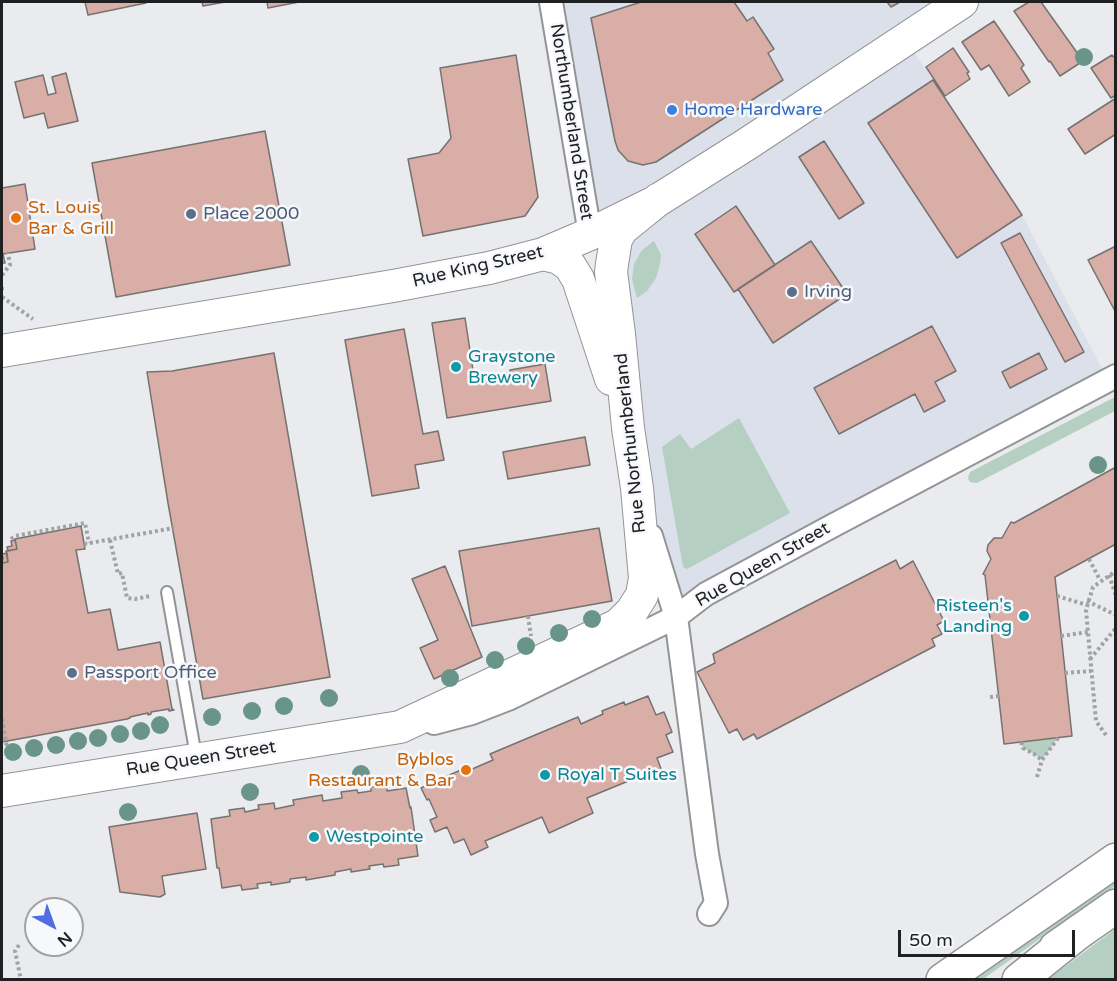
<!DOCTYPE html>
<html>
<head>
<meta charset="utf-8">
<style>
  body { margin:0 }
  #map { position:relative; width:1117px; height:981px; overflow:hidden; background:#eaebee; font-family:"Varela Round",sans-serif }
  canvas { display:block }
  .frame { position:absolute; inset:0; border:3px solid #1f2021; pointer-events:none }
  .north { position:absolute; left:24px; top:897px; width:60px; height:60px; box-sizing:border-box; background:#f7f8fb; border:2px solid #a1a2a4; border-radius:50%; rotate:139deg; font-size:16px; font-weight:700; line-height:24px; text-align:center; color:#1f2021 }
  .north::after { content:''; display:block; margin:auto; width:21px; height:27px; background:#506de2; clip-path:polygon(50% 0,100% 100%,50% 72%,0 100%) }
  .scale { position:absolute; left:898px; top:930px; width:177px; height:27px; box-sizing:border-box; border:3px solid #1f2021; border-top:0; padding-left:8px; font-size:18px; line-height:21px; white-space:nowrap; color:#1f2021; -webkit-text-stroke:4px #f7f8fb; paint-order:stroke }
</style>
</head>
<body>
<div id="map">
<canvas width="1117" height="981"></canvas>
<div class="frame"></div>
<div class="north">N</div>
<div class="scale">50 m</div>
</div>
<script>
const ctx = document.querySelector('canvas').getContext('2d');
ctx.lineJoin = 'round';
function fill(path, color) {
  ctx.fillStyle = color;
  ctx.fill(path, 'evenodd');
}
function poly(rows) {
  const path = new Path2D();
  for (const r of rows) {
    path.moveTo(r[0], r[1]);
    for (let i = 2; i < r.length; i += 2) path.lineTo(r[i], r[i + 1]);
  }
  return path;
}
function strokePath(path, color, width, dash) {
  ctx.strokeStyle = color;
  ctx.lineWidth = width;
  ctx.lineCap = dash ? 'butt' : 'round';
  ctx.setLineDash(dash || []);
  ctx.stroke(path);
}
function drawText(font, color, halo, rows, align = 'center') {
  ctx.font = font + ' "Varela Round",sans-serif';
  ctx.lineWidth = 5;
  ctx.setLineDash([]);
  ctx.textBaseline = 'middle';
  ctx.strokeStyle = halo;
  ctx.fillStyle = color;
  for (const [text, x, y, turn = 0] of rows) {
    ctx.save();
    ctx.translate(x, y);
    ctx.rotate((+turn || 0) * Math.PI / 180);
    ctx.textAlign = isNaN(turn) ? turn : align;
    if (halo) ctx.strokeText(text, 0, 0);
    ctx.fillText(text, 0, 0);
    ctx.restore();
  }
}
fill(poly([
  [551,2,962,2,906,40,1022,215,1108,380,676,617,637,488,611,272,590,234]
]), '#dce0ea');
fill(poly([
  [654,241,661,255,660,264,656,278,647,291,637,298,632,279,634,264,642,250],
  [1115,397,1115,411,977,483,970,482,968,478,970,472],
  [739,418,790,513,687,569,683,567,662,447,680,434,691,449],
  [1058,738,1042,760,1034,754,1023,748,1021,742],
  [1115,878,1115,886,983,979,971,980],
  [1115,929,1115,979,1048,979,1067,965]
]), '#b5cfc3');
const building = poly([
  [85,2,145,2,146,3,88,15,85,2],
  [202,2,225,2,203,6,202,2],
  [267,2,299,2,268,8,267,2],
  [641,2,734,2,747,21,753,17,774,49,768,53,783,80,656,162,643,165,628,161,618,150,615,141,591,18,641,2],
  [887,2,900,2,891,7,887,2],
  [1029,2,1041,2,1083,61,1060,76,1050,61,1049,62,1014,11,1029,2],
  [994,21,1024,65,1021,68,1030,82,1009,96,989,65,981,70,962,42,994,21],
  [953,48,969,72,967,73,970,79,945,96,926,67,953,48],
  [516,55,538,197,525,216,423,236,408,159,439,153,451,138,440,68,516,55],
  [1112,55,1116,59,1116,95,1111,98,1091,68,1112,55],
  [66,73,78,121,48,128,44,113,24,118,15,82,43,75,48,95,56,93,52,77,66,73],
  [933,80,1022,215,957,258,868,123,933,80],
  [1116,98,1116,134,1085,154,1068,129,1116,98],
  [265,131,290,265,116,297,92,163,265,131],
  [824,141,864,203,839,219,799,157,824,141],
  [25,184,35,249,3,254,5,263,2,263,2,188,25,184],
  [736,206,775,265,734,292,695,234,736,206],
  [1020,233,1084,352,1065,362,1001,243,1020,233],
  [811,241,847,294,773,343,738,289,811,241],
  [1116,246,1116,313,1088,260,1116,246],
  [465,318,475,383,511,378,510,370,545,364,551,401,447,418,432,323,465,318],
  [932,326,956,371,935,382,945,401,924,412,915,394,839,434,814,388,932,326],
  [404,329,423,434,438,431,444,460,415,465,419,488,372,496,345,340,404,329],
  [274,353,330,677,203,699,168,503,147,372,172,371,274,353],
  [1039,353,1047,369,1010,388,1002,372,1039,353],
  [585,437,590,465,508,479,503,452,585,437],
  [1116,467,1116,544,1055,577,1072,736,1004,744,985,575,983,574,991,559,987,551,988,545,994,538,1002,538,1011,522,1014,523,1116,467],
  [81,526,85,549,76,550,88,613,110,609,118,650,160,642,172,709,174,710,169,711,169,709,151,712,151,714,148,715,148,713,130,717,130,718,127,719,2,742,2,563,8,562,6,551,17,549,15,539,81,526],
  [599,528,612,601,472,626,459,551,599,528],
  [15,540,17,549,8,551,7,547,12,546,11,541,15,540],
  [7,553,8,562,2,563,2,559,3,559,2,554,7,553],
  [896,560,900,569,913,561,944,621,937,625,942,634,932,639,935,646,757,739,754,734,743,740,737,729,729,733,697,672,715,663,713,654,896,560],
  [445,566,482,657,434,679,420,648,438,640,412,579,445,566],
  [648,696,656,715,664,712,672,732,666,735,673,752,657,758,663,774,646,781,643,775,587,798,593,813,549,833,542,817,485,841,488,847,471,855,464,839,454,843,447,827,435,832,430,820,437,817,429,799,427,800,421,788,435,782,436,784,448,779,447,776,468,767,470,770,493,760,490,754,578,717,581,724,603,714,602,711,624,702,625,705,648,696],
  [387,785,387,791,406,788,410,808,411,807,418,856,398,859,399,865,384,867,383,864,369,866,370,869,351,872,351,869,335,872,335,875,306,880,306,877,290,879,290,882,271,885,271,882,257,884,258,888,242,890,241,885,222,888,219,868,217,868,211,819,230,816,229,810,244,808,245,812,259,809,258,805,274,803,275,809,294,805,293,800,322,795,323,801,342,798,341,792,357,790,358,793,371,791,371,787,387,785],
  [197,813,206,869,162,876,165,894,160,897,120,892,109,827,197,813]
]);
fill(building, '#d8aea6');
strokePath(building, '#757271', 1.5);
const lane = poly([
  [167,592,196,756]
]);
const street = poly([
  [551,2,590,234],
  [651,536,676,617,707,854,716,903,709,914],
  [434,723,472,713,508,699,676,617,706,594,834,525,1116,376]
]);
const secondary = poly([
  [543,254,559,258,570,266,578,279,611,379],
  [2,351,393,286,489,268,543,254,590,234,655,202,747,144,962,2],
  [2,791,400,727,618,625,632,611,642,595,645,578,637,488,628,428,619,334,611,272,612,264,616,239,622,229,659,199]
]);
const primary = poly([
  [1056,948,1116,906],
  [943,980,1116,860]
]);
const highway = poly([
  [1019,980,1080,931]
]);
strokePath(lane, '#939496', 14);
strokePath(street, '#939496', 26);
strokePath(secondary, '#939496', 34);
strokePath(primary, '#939496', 36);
strokePath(highway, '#939496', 36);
strokePath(poly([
  [2,275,10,265,8,253],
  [2,287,2,290],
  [2,297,33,319],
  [11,539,15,536,85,523,89,543],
  [110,540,118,574,122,573,127,598,135,599,150,596],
  [84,544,174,528],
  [1089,559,1100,580],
  [1109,575,1116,596],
  [1057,596,1087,605],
  [1087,601,1116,615],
  [528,616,531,636],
  [1061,636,1088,632],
  [1090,659,1116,628],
  [1065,673,1091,671],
  [990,697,999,696],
  [2,719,9,759],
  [1106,735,1096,721,1086,610,1093,587,1116,571],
  [1021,742,1023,748,1034,754,1042,760],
  [1037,777,1042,760,1058,738],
  [19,945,15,951,21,980]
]), '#a1a2a4', 4, [3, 3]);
strokePath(lane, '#fff', 10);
strokePath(street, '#fff', 22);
strokePath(secondary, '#fff', 32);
strokePath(primary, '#fff', 33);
strokePath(highway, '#fff', 33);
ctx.fillStyle = '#699589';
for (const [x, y] of [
  [1084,57],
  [1098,465],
  [592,619],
  [559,633],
  [526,646],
  [495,660],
  [450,678],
  [329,698],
  [284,706],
  [252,711],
  [212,717],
  [160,725],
  [141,731],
  [120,734],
  [98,738],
  [78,741],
  [56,745],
  [34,748],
  [13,752],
  [361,774],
  [250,792],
  [128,812]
]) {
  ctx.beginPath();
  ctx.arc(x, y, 9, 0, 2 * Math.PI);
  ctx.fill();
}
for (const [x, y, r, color] of [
  [672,110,6,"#3f7fe0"],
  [191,214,6,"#5c6f8a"],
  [16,218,6,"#e8710a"],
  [792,292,6,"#5c6f8a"],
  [456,367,6,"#0f9aa8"],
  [1024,616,6,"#0f9aa8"],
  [72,673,6,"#5c6f8a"],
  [466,770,6,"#e8710a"],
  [545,775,6,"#0f9aa8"],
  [314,837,6,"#0f9aa8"]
]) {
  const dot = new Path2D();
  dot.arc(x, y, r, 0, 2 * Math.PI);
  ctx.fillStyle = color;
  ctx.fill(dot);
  strokePath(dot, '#f7f8fb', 2);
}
drawText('18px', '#366cbe', '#f7f8fb', [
  ["Home Hardware",684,110]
], 'left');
drawText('18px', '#1f2021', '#f7f8fb', [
  ["Northumberland Street",571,122,81],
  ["Rue King Street",478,267,-13],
  ["Rue Northumberland",631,443,-96],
  ["Rue Queen Street",763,565,-30],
  ["Rue Queen Street",201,759,-9]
]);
drawText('18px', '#c56008', '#f7f8fb', [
  ["St. Louis",28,208],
  ["Bar & Grill",28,229],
  ["Byblos",454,760,"right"],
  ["Restaurant & Bar",454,781,"right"]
], 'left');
drawText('18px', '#4e5e75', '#f7f8fb', [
  ["Place 2000",203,214],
  ["Irving",804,292],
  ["Passport Office",84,673]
], 'left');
drawText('18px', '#0d838f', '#f7f8fb', [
  ["Graystone",468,357],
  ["Brewery",468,378],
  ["Risteen's",1012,606,"right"],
  ["Landing",1012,627,"right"],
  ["Royal T Suites",557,775],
  ["Westpointe",326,837]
], 'left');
</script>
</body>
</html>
